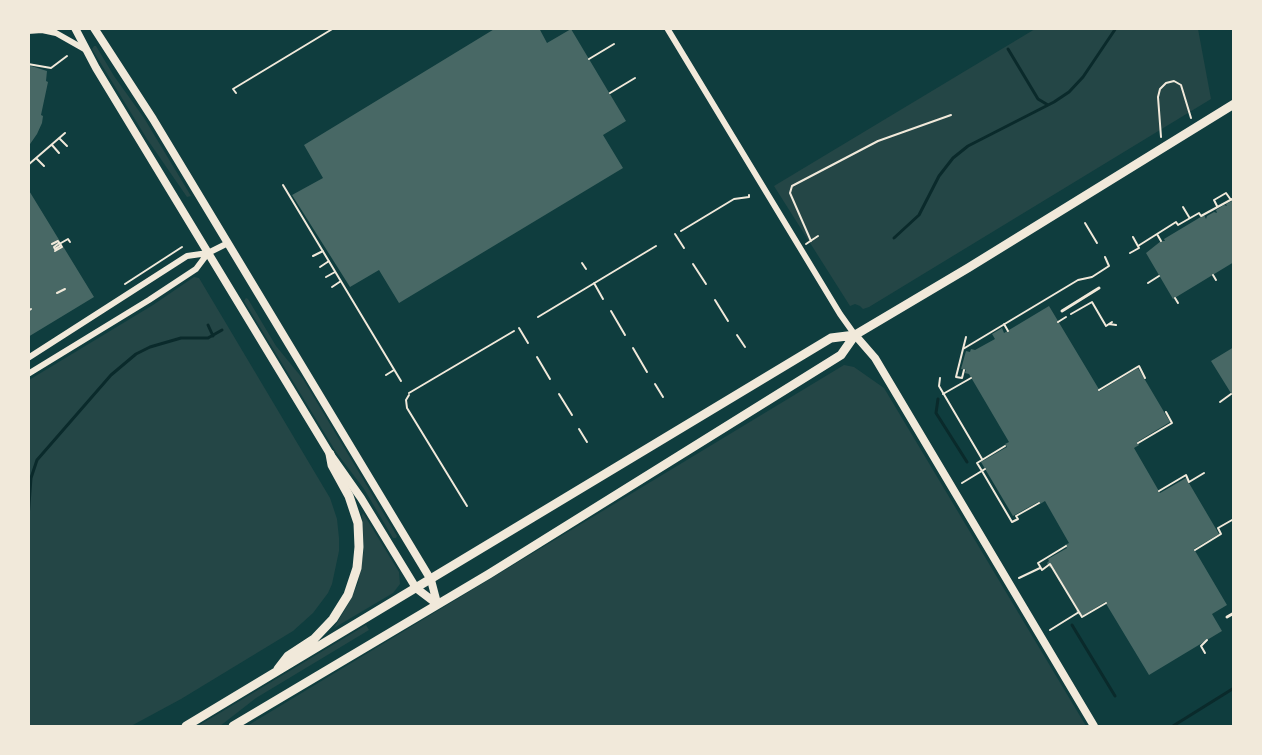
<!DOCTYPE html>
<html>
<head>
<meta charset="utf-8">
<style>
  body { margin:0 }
  #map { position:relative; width:1262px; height:755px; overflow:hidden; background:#0f3d3e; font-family:"Fira Sans",sans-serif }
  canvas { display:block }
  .frame { position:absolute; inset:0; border:30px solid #f1e9da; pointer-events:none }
</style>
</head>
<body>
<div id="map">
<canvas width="1262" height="755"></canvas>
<div class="frame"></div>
</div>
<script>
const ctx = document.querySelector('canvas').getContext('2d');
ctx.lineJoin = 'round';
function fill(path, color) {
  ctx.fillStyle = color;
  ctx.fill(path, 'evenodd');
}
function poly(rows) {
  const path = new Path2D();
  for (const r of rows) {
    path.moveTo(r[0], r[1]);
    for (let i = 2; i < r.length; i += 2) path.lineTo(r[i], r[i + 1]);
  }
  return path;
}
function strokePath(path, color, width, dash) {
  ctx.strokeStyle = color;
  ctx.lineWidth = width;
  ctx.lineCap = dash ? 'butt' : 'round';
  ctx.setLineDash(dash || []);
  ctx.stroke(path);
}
fill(poly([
  [1035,29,1198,29,1211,99,869,307,863,309,860,306,855,304,850,306,774,186],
  [94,46,96,46,114,76,144,118,191,196,187,197,147,139,92,49],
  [194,277,199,278,330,498,337,519,339,538,339,551,332,584,328,593,313,613,293,631,181,699,131,726,29,726,29,380,153,305],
  [246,298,248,299,276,346,303,379,397,536,396,538,393,538,364,489,336,452,244,301],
  [844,365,854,367,884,388,1086,726,247,726],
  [363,513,399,572,400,584,393,593,334,628,350,601,358,583,364,550,362,515],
  [366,625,369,630,256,698,220,726,198,726]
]), '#244646');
strokePath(poly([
  [1008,49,1038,99,1048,105],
  [894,238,919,215,939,176,953,158,968,146,1054,102,1069,92,1083,77,1116,28],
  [208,325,213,336],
  [938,399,936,413,967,462],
  [28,518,31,478,37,460,111,375,136,354,150,347,181,338,208,338,222,330],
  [1072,625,1115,696],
  [1173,726,1234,688]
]), '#0a2a2b', 3);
fill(poly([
  [496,28,539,28,547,43,571,29,626,121,603,135,623,168,399,303,379,270,350,287,292,195,323,178,304,145],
  [28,65,47,71,46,81,48,82,41,115,43,116,42,123,37,134,28,147],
  [28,189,94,297,28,337],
  [1234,200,1234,262,1173,299,1146,253,1161,241,1165,241,1164,239,1204,215,1206,219,1207,216,1214,212,1217,213,1216,210,1224,205,1227,206,1226,204],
  [1049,306,1100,391,1138,368,1170,422,1137,442,1139,445,1134,448,1160,493,1186,478,1219,534,1194,549,1227,605,1212,614,1222,631,1149,675,1105,602,1082,616,1081,614,1079,615,1076,611,1078,609,1052,566,1050,568,1047,563,1049,561,1048,559,1067,548,1065,545,1069,543,1045,501,1040,504,1038,502,1013,516,981,462,1007,447,1005,444,1009,442,969,374,965,373,966,370,961,369,966,351,970,352,971,349,975,350,995,339,992,334,1002,328,1004,333],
  [1234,347,1234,398,1211,361]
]), '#486865');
strokePath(poly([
  [589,59,614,44],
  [28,64,51,68,67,56],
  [236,93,233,89,334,28],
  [610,93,635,78],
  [1161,137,1158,97,1160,89,1166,83,1174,81,1181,85,1191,118],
  [59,138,67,146],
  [52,145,59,153],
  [36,158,44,166],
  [28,165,65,133],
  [283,185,401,381],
  [1217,206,1214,200,1226,193,1231,200],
  [1183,207,1189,217],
  [1085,223,1097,243],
  [681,231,734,199,749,197,749,195],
  [675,234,684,248],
  [1157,234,1161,241],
  [811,241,790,193,792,186,878,141,951,115],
  [61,243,68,239,70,242],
  [52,244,58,241,62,247,55,251],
  [58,244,54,247,55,249,61,245],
  [806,244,818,236],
  [1138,246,1176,222,1178,225,1199,213,1201,216,1234,198],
  [1130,253,1139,248,1133,237],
  [313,256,323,251],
  [582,263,586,269],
  [693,264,706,284],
  [320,267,329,261],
  [1213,275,1216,280],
  [326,277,335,272],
  [594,283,603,299],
  [1148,283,1159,276],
  [125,284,182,247],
  [332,287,341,281],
  [57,293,65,289],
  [1175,298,1178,303],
  [715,300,728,321],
  [28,311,31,309],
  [611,311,625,335],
  [1071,314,1092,302,1106,326,1112,322],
  [538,317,656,246],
  [1058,322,1066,317],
  [1004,324,1008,331],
  [1109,324,1116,325],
  [519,328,528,343],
  [737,335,745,347],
  [633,348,647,372],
  [963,349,1078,280,1092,277,1109,266,1105,257],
  [537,357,550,379],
  [964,370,962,378,956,377,966,337],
  [386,375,394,370],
  [940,378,939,386,982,459],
  [655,384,663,397],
  [1099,390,1139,366,1145,378],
  [409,393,514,331],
  [559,394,572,415],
  [943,394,971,378],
  [409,395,406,400,407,408,467,506],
  [1220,402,1231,394],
  [579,429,587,442],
  [1138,443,1172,423,1166,412],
  [1005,446,977,463,982,471,1012,522,1018,519,1016,516,1039,503],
  [962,483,985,469],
  [1159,491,1186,475,1189,482,1204,473],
  [1066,546,1038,563,1042,570,1050,564,1082,617,1106,603],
  [1195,550,1221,534,1218,528,1232,520],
  [1019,578,1040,568],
  [1050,630,1079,612],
  [1205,653,1201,646,1207,640]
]), '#f1e9da', 2);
strokePath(poly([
  [1062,311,1099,288],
  [1227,617,1234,613]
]), '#f1e9da', 3);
strokePath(poly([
  [667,28,840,314,855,335],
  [28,31,42,30,56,33,86,50],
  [28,358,187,256,208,253,228,243],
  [28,374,149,300,196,269,208,253]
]), '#f1e9da', 6);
strokePath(poly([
  [75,28,96,68,330,454,361,498,416,588,437,604],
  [94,28,153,119,422,565,431,580,437,603],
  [855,335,875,358,1094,726]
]), '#f1e9da', 8);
strokePath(poly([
  [278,669,288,656,314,639,333,619,348,595,357,568,359,547,358,523,349,496,332,465,330,454],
  [186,726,831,338,855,335,968,268,1234,104],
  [233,726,489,574,841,355,855,335]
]), '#f1e9da', 9);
</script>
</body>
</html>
